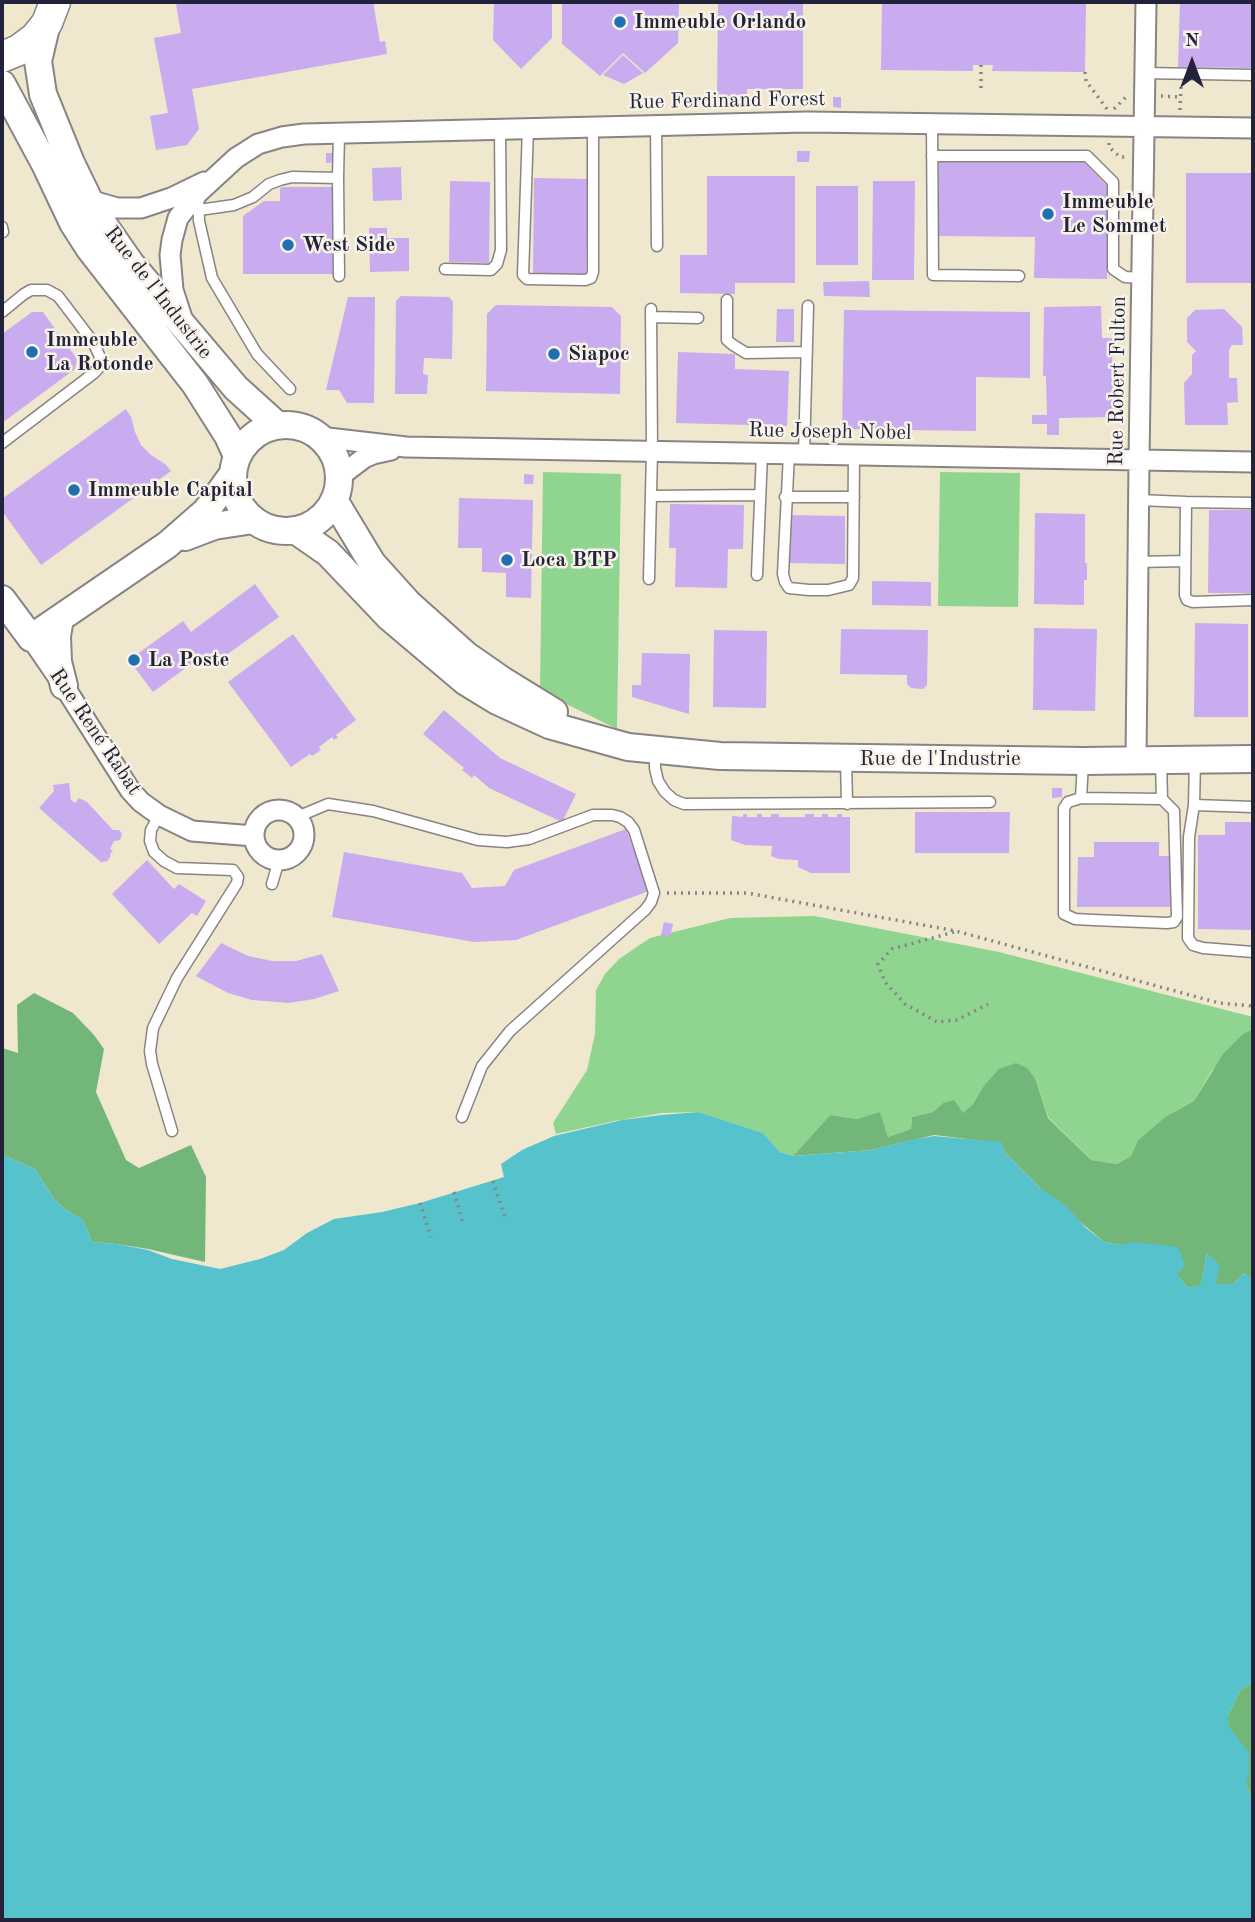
<!DOCTYPE html>
<html>
<head>
<meta charset="utf-8">
<style>
  body { margin:0 }
  #map { position:relative; width:1255px; height:1922px; overflow:hidden; background:#efe7ce; font-family:"Old Standard TT",serif }
  canvas { display:block }
  .frame { position:absolute; inset:0; border:4px solid #22223b; pointer-events:none }
  .north { position:absolute; left:1157px; top:28px; width:70px; height:70px; -webkit-text-stroke:5px #f7f3e8; paint-order:stroke; rotate:0deg; font-size:19px; font-weight:700; line-height:28px; text-align:center; color:#22223b }
  .north::after { content:''; display:block; margin:auto; width:24px; height:32px; background:#22223b; clip-path:polygon(50% 0,100% 100%,50% 72%,0 100%) }
</style>
</head>
<body>
<div id="map">
<canvas width="1255" height="1922"></canvas>
<div class="frame"></div>
<div class="north">N</div>
</div>
<script>
const ctx = document.querySelector('canvas').getContext('2d');
ctx.lineJoin = 'round';
function fill(path, color) {
  ctx.fillStyle = color;
  ctx.fill(path, 'evenodd');
}
function poly(rows) {
  const path = new Path2D();
  for (const r of rows) {
    if (r.length === 3) {
      path.moveTo(r[0] + r[2], r[1]);
      path.arc(r[0], r[1], r[2], 0, 2 * Math.PI);
      continue;
    }
    path.moveTo(r[0], r[1]);
    for (let i = 2; i < r.length; i += 2) path.lineTo(r[i], r[i + 1]);
  }
  return path;
}
function strokePath(path, color, width, dash) {
  ctx.strokeStyle = color;
  ctx.lineWidth = width;
  ctx.lineCap = dash ? 'butt' : 'round';
  ctx.setLineDash(dash || []);
  ctx.stroke(path);
}
function drawText(font, color, halo, rows, align = 'center') {
  ctx.font = font + ' "Old Standard TT",serif';
  ctx.lineWidth = 5;
  ctx.setLineDash([]);
  ctx.textBaseline = 'middle';
  ctx.strokeStyle = halo;
  ctx.fillStyle = color;
  for (const [text, x, y, turn = 0] of rows) {
    ctx.save();
    ctx.translate(x, y);
    ctx.rotate((+turn || 0) * Math.PI / 180);
    ctx.textAlign = isNaN(turn) ? turn : align;
    if (halo) ctx.strokeText(text, 0, 0);
    ctx.fillText(text, 0, 0);
    ctx.restore();
  }
}
fill(poly([
  [543,472,621,474,617,729,540,691],
  [940,472,1020,473,1018,607,938,606],
  [814,916,999,952,1253,1017,1253,1029,1243,1034,1211,1072,1194,1101,1165,1117,1138,1140,1131,1156,1117,1164,1091,1160,1048,1117,1036,1079,983,1087,973,1104,962,1114,943,1103,933,1112,912,1117,911,1129,888,1137,880,1113,857,1119,830,1115,793,1156,780,1152,763,1133,699,1112,662,1113,615,1121,556,1134,553,1123,587,1070,595,1034,596,990,605,974,619,959,650,938,730,918]
]), '#8fd590');
fill(poly([
  [34,993,73,1013,94,1035,104,1049,96,1092,126,1160,139,1168,191,1145,206,1177,205,1262,148,1249,117,1244,92,1242,83,1220,66,1210,54,1199,35,1169,3,1155,2,1151,2,1048,18,1053,17,1005],
  [1253,1029,1253,1281,1244,1273,1233,1284,1216,1285,1207,1253,1201,1285,1188,1288,1177,1275,1120,1245,1104,1242,1039,1187,1005,1153,1001,1143,934,1135,871,1150,793,1156,830,1115,857,1119,880,1112,888,1137,911,1129,912,1117,933,1112,943,1103,954,1100,963,1113,973,1104,983,1087,999,1069,1016,1063,1027,1068,1036,1080,1048,1118,1091,1160,1117,1164,1131,1156,1138,1140,1165,1117,1194,1101,1223,1054,1243,1034],
  [1253,1681,1253,1830,1251,1798,1228,1725,1228,1715,1240,1691]
]), '#73b67a');
fill(poly([
  [699,1112,763,1133,780,1152,793,1156,871,1150,916,1139,934,1136,1001,1142,1005,1153,1039,1187,1065,1205,1086,1228,1104,1242,1120,1245,1132,1242,1178,1247,1185,1265,1177,1275,1188,1288,1201,1284,1207,1253,1220,1265,1216,1284,1233,1284,1244,1273,1253,1281,1253,1681,1240,1691,1228,1715,1228,1725,1249,1753,1249,1776,1246,1782,1251,1798,1253,1830,1253,1920,2,1920,2,1151,3,1155,35,1169,54,1199,66,1210,83,1220,92,1242,117,1244,148,1250,172,1259,220,1269,260,1259,284,1250,307,1233,334,1219,382,1212,420,1203,504,1177,501,1164,522,1150,554,1136,622,1120,661,1115]
]), '#56c3cc');
fill(poly([
  [173,2,373,2,380,42,385,41,387,54,192,89,199,129,187,145,156,150,150,116,168,113,154,38,181,33,176,4],
  [494,2,552,2,552,38,521,69,493,40],
  [562,2,679,2,678,43,645,73,623,53,600,76,562,44],
  [718,2,803,2,803,89,747,89,747,98,717,98],
  [882,2,1086,2,1085,72,992,71,993,65,973,65,973,71,881,70],
  [1180,2,1253,2,1253,68,1178,67],
  [623,55,643,73,624,84,603,75],
  [833,97,841,97,841,108,833,107],
  [797,151,810,151,809,162,797,162],
  [326,153,335,153,335,162,326,163],
  [939,161,1084,162,1108,187,1107,279,1034,278,1035,237,938,236],
  [401,167,402,200,373,201,372,168],
  [1186,173,1253,173,1253,283,1186,283],
  [707,176,795,176,795,283,735,283,735,294,680,293,680,255,707,255],
  [534,178,588,179,586,275,533,275],
  [450,181,490,182,489,263,449,262],
  [873,181,915,181,914,280,872,280],
  [816,186,858,186,858,265,816,265],
  [283,187,333,187,333,274,243,274,243,216,264,201,280,201,280,188],
  [369,228,387,228,387,238,409,238,409,271,370,272],
  [869,281,870,297,824,296,823,282],
  [401,296,449,297,453,302,452,359,424,358,423,374,428,375,427,394,395,394,396,301],
  [348,297,375,297,374,403,347,403,339,390,326,390],
  [496,305,612,307,621,316,620,394,486,391,487,314],
  [1101,306,1102,338,1112,338,1113,417,1059,418,1059,435,1047,435,1047,424,1032,424,1032,415,1047,415,1046,376,1043,376,1044,307],
  [777,309,794,309,794,342,776,342],
  [1224,309,1242,327,1243,345,1232,345,1229,350,1229,378,1237,378,1238,402,1227,403,1228,425,1185,425,1184,383,1192,374,1192,355,1196,351,1187,342,1187,318,1195,310],
  [844,310,1030,312,1030,378,976,377,976,431,842,429],
  [32,312,43,312,77,359,75,369,2,423,2,334],
  [678,352,735,354,735,369,789,371,787,426,676,423],
  [126,409,131,417,135,432,141,445,151,455,165,464,171,471,41,565,2,511,2,499],
  [524,474,534,475,533,484,524,484],
  [459,498,533,500,531,598,506,597,506,573,482,572,482,548,458,548],
  [670,504,744,505,743,549,728,549,727,588,675,587,676,548,669,548],
  [1209,510,1253,510,1253,593,1208,593],
  [1035,513,1085,514,1085,563,1087,563,1087,580,1084,580,1084,605,1034,604],
  [787,515,845,516,845,564,787,563],
  [872,581,931,582,931,606,872,605],
  [255,584,279,617,214,664,206,653,153,692,129,660,183,621,191,632],
  [1195,623,1248,624,1248,717,1194,717],
  [1034,628,1097,629,1095,711,1033,710],
  [841,629,928,630,927,685,923,689,911,688,907,684,907,675,840,674],
  [714,630,767,631,766,708,713,707],
  [293,634,356,720,336,735,338,737,334,740,332,737,319,747,321,750,312,756,310,754,291,767,228,682],
  [642,653,690,654,689,714,632,697,632,685,641,685],
  [444,710,500,758,576,794,562,822,489,788,474,775,472,778,462,770,464,768,423,734],
  [69,783,71,800,75,803,79,798,87,802,113,830,119,830,122,834,120,840,114,841,110,849,113,851,110,854,111,856,106,862,104,861,102,863,39,808,54,791,53,785],
  [1052,788,1062,788,1062,797,1052,798],
  [915,812,1010,812,1009,853,915,853],
  [743,814,747,814,747,817,757,817,757,814,762,814,762,817,771,817,771,814,779,814,779,817,805,817,805,814,814,814,814,817,822,817,822,814,828,814,828,817,837,817,837,814,842,814,842,817,850,817,850,873,811,873,798,867,798,860,779,859,771,856,772,846,745,845,731,840,732,816,743,817],
  [1225,822,1253,822,1253,930,1198,929,1198,835,1225,835],
  [626,829,649,891,516,940,474,942,332,917,344,852,462,873,472,888,505,886,514,870],
  [1094,842,1159,842,1159,856,1175,856,1174,907,1077,907,1078,857,1094,857],
  [147,860,174,889,179,884,206,901,197,916,192,913,159,944,112,894],
  [664,922,673,924,670,937,661,935],
  [221,943,248,956,272,961,296,961,322,954,339,991,314,999,289,1003,252,1000,228,993,196,976]
]), '#c8acef');
const lane = poly([
  [1145,73,1253,75],
  [932,123,933,275,1019,276],
  [656,125,657,246],
  [528,128,523,275,527,279,585,280,591,278,593,272,593,126],
  [932,156,1087,156,1113,182,1113,269,1125,277,1142,278],
  [338,178,339,276],
  [198,196,199,221,212,278,257,354,290,389],
  [199,210,234,205,253,197,269,184,280,180,292,177,338,178,339,133],
  [2,227,3,232],
  [445,269,491,270,497,264,501,250,500,128],
  [727,300,727,340,733,345,746,353,807,352],
  [2,312,24,294,31,290,47,290,58,296,93,342,100,357,98,369,94,373,2,443],
  [651,317,698,318],
  [789,454,783,574,785,582,789,588,809,590,828,590,849,585,853,578,854,455],
  [804,454,808,306],
  [651,496,760,495],
  [785,497,854,497],
  [1138,500,1186,502,1185,595,1187,600,1193,602,1253,600],
  [1186,502,1253,503],
  [1138,562,1185,561],
  [757,575,762,453],
  [649,579,652,451,651,309],
  [655,752,655,768,658,781,665,792,674,800,684,804,990,802],
  [846,759,847,804],
  [1195,760,1194,805,1189,837,1188,938,1193,945,1203,948,1253,952],
  [1161,761,1162,799],
  [1081,798,1162,799,1174,811,1177,917,1174,922,1167,923,1093,920,1075,919,1064,914,1064,808,1068,802,1081,798],
  [1081,798,1083,763],
  [1194,805,1253,807],
  [159,815,151,830,150,841,154,852,164,861,177,868,233,870,238,877,237,883,177,978,153,1028,150,1051,152,1064,172,1131],
  [297,817,328,804,373,811,478,840,507,842,529,839,593,815,612,815,620,817,628,822,634,830,654,893,651,902,645,910,510,1031,482,1066,462,1117],
  [272,884,279,860]
]);
const street = poly([
  [89,200,117,208,141,208,171,198,204,182],
  [182,318,173,290,170,255,172,240,178,218,198,193,236,158,258,144,282,137,304,134,807,122,1253,128],
  [319,437,406,447,1253,462],
  [339,477,364,458,373,454,391,450],
  [31,638,64,686,130,790,141,802,159,815,192,831,254,836],
  [1136,760,1139,460,1146,2],
  [279,835,25]
]);
const secondary = poly([
  [47,23,38,61,43,94,71,163,89,200,106,228,131,264,236,388,277,425],
  [2,84,45,164,73,223,89,248,195,384,228,436,237,456],
  [286,478,53],
  [334,500,372,563,409,604,466,655,502,680,554,712],
  [295,530,328,553,389,617,466,682,497,701,549,725,628,747,720,756,1083,761,1253,759],
  [185,537,214,526,253,520],
  [2,599,31,638,167,545,206,511,232,475],
  [60,618,57,636,58,662,64,686]
]);
const primary = poly([
  [2,57,19,50,35,38,47,23,55,2]
]);
strokePath(lane, '#888484', 13);
strokePath(street, '#888484', 23);
strokePath(secondary, '#888484', 30);
strokePath(primary, '#888484', 33);
strokePath(poly([
  [981,65,981,90],
  [1085,72,1086,81,1107,109],
  [1161,96,1180,97],
  [1114,109,1126,97],
  [1180,110,1181,86],
  [1109,143,1109,147,1120,157,1125,157],
  [667,893,747,893,956,931,1219,1003,1253,1006],
  [954,932,892,949,878,964,885,982,905,1004,937,1022,957,1020,988,1004],
  [493,1181,505,1218],
  [454,1192,463,1223],
  [420,1203,431,1237]
]), '#888484', 3.5, [2, 5]);
strokePath(lane, '#fff', 10);
strokePath(street, '#fff', 19);
strokePath(secondary, '#fff', 26);
strokePath(primary, '#fff', 30);
for (const [x, y, r, color] of [
  [620,22,7,"#1f6fb2"],
  [1048,214,7,"#1f6fb2"],
  [288,245,7,"#1f6fb2"],
  [32,352,7,"#1f6fb2"],
  [554,354,7,"#1f6fb2"],
  [74,490,7,"#1f6fb2"],
  [507,560,7,"#1f6fb2"],
  [134,660,7,"#1f6fb2"]
]) {
  const dot = new Path2D();
  dot.arc(x, y, r, 0, 2 * Math.PI);
  ctx.fillStyle = color;
  ctx.fill(dot);
  strokePath(dot, '#f7f3e8', 2.5);
}
drawText('bold 21px', '#22223b', '#f7f3e8', [
  ["Immeuble Orlando",634,22],
  ["Immeuble",1062,202],
  ["Le Sommet",1062,226],
  ["West Side",302,245],
  ["Immeuble",46,340],
  ["La Rotonde",46,364],
  ["Siapoc",568,354],
  ["Immeuble Capital",88,490],
  ["Loca BTP",521,560],
  ["La Poste",148,660]
], 'left');
drawText('21px', '#22223b', '#f7f3e8', [
  ["Rue Ferdinand Forest",727,101,-1],
  ["Rue de l'Industrie",158,293,52],
  ["Rue Robert Fulton",1118,381,-89],
  ["Rue Joseph Nobel",830,432,1],
  ["Rue René Rabat",95,732,56],
  ["Rue de l'Industrie",940,759]
]);
</script>
</body>
</html>
